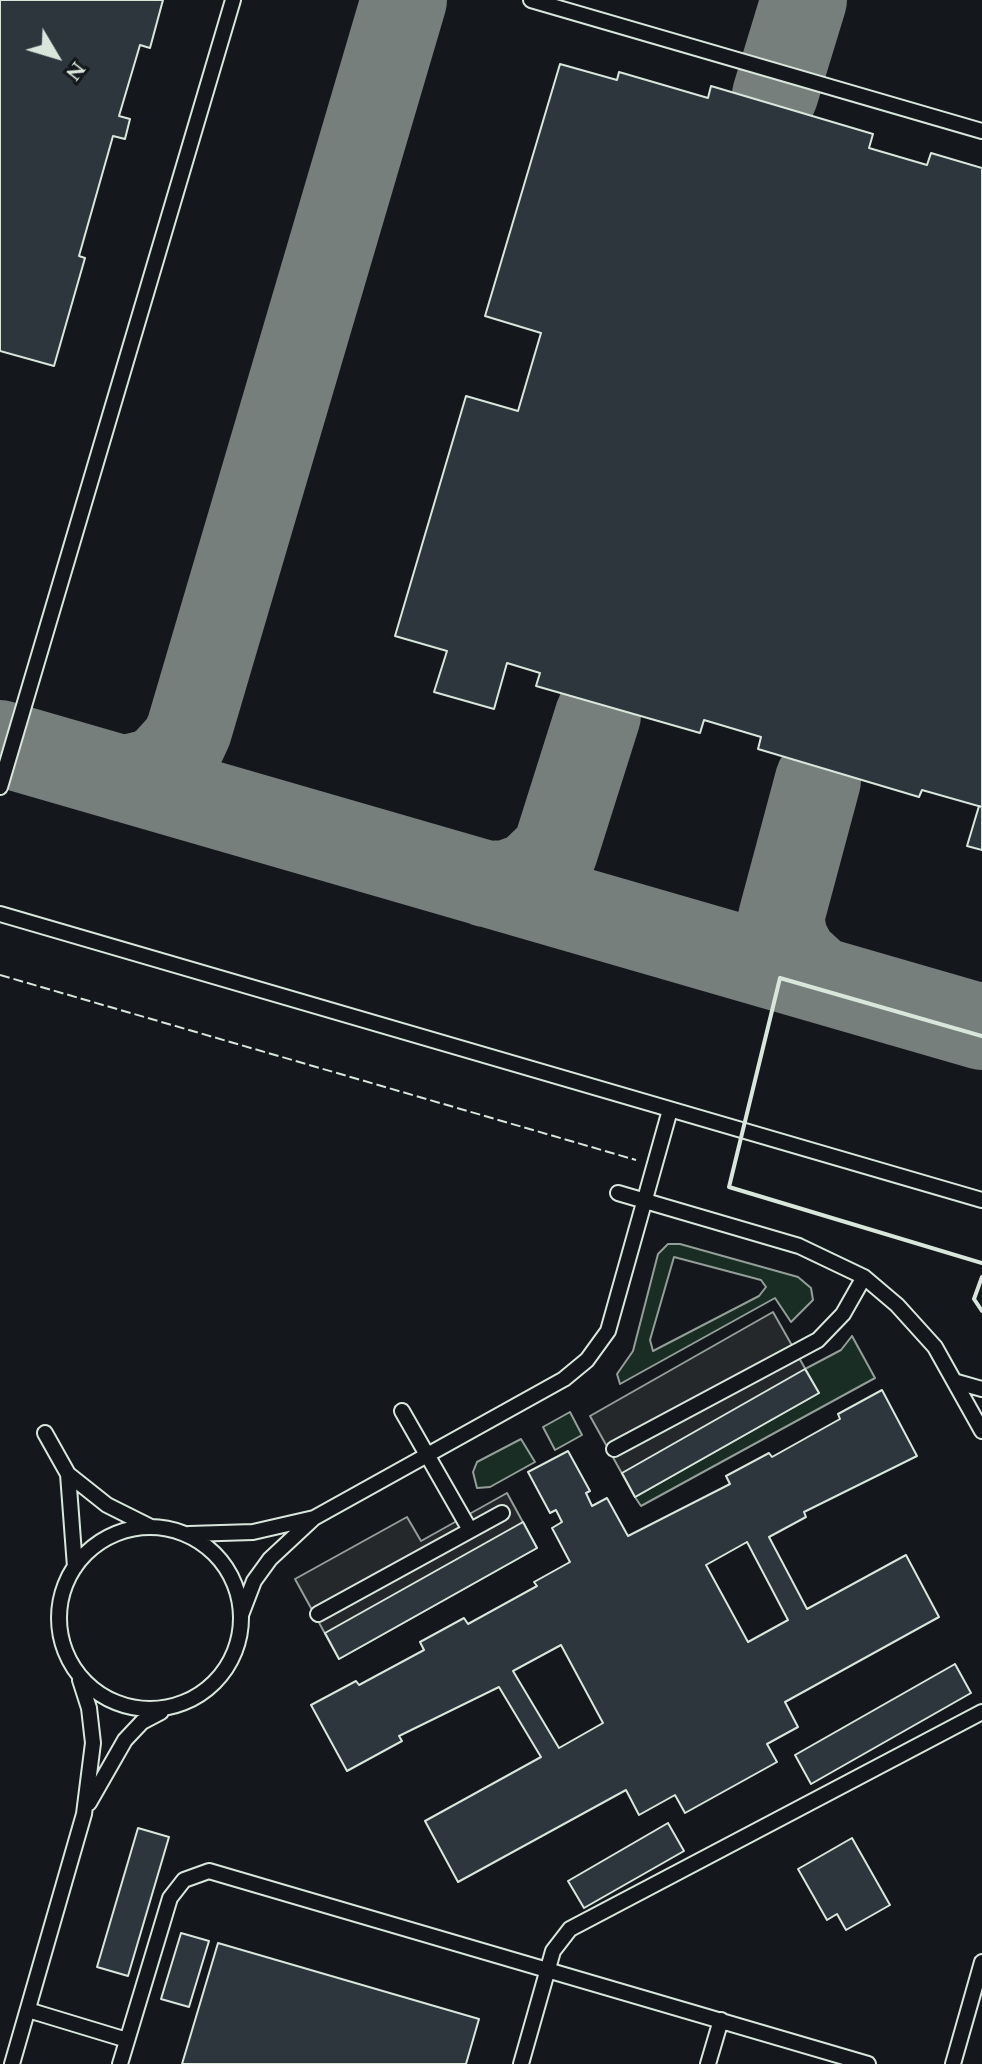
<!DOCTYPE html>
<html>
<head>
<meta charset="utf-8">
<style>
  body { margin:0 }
  #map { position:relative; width:982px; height:2064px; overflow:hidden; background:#14181c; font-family:Spectral,serif }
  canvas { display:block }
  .north { position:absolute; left:16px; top:16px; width:80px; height:80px; -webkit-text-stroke:6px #14181c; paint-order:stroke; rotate:128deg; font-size:22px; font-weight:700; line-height:32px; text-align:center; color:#d8e6dc }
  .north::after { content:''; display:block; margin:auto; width:28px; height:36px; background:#d8e6dc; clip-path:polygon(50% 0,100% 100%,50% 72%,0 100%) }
</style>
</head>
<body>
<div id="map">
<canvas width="982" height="2064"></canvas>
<div class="north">N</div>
</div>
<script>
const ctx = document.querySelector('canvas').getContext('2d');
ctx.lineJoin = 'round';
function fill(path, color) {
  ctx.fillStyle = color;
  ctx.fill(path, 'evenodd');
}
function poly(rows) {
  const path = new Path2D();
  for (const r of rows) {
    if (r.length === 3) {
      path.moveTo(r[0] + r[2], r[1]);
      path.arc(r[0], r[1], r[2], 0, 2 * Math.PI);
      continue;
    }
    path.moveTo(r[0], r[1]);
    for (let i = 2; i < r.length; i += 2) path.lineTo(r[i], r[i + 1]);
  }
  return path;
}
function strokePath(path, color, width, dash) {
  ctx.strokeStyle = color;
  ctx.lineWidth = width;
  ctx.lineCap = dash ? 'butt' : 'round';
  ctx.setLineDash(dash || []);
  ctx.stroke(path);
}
const green = poly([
  [668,1244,680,1244,798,1277,811,1288,813,1300,791,1322,775,1298,620,1384,617,1374,633,1351,658,1254,668,1244],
  [674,1257,761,1280,766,1287,759,1296,653,1351,650,1340,674,1257],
  [852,1336,875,1378,641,1506,635,1497,818,1393,805,1369,841,1350,852,1336],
  [570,1412,582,1435,555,1450,543,1427,570,1412],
  [521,1439,535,1462,490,1487,477,1488,473,1472,477,1462,521,1439]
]);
fill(green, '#1a2d24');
strokePath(green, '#939e99', 2);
const parking = poly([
  [773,1312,819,1393,635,1497,590,1416,773,1312],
  [507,1493,537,1548,339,1659,295,1579,407,1517,421,1541,507,1493]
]);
fill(parking, '#24282b');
strokePath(parking, '#939e99', 2);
strokePath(poly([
  [775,95,804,0],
  [0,743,982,1027],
  [123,779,151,772,164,764,183,743,189,730,404,0],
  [818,780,781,918,785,939,795,958,818,979],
  [486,884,508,883,530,875,555,851,598,715]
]), '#767f7c', 86);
const building = poly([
  [0,0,163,0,150,48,140,45,119,116,130,119,125,139,113,136,79,256,85,258,54,366,0,351,0,0],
  [560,64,617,80,619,72,708,98,711,86,873,134,869,148,927,165,931,153,982,168,982,807,922,790,919,797,758,749,761,737,704,720,700,733,536,686,540,673,507,663,494,709,434,692,447,651,395,636,466,396,518,411,541,333,485,316,560,64],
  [979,806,982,807,982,850,967,846,979,806],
  [805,1369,819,1393,635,1497,622,1473,805,1369],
  [882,1390,917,1456,804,1512,806,1517,769,1537,807,1609,906,1555,939,1617,785,1702,798,1727,767,1744,777,1762,685,1813,675,1795,639,1815,626,1790,458,1882,425,1821,541,1757,499,1687,399,1736,402,1741,347,1771,311,1705,356,1681,359,1685,424,1650,420,1642,464,1618,468,1624,537,1586,534,1582,570,1562,552,1528,562,1522,556,1510,550,1513,528,1472,568,1451,590,1491,586,1493,592,1506,607,1498,628,1536,730,1484,726,1476,769,1453,772,1457,840,1419,838,1414,882,1390],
  [747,1542,788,1620,748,1642,706,1565,747,1542],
  [561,1645,603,1723,559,1748,513,1671,561,1645],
  [523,1522,537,1548,339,1659,325,1633,523,1522],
  [955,1664,971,1693,811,1784,795,1755,955,1664],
  [668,1823,684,1851,584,1908,568,1881,668,1823],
  [138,1828,169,1837,128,1976,97,1967,138,1828],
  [852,1838,890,1905,846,1930,837,1914,827,1920,798,1869,852,1838],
  [181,1933,209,1941,189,2007,161,1999,181,1933],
  [218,1943,479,2019,466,2064,182,2064,218,1943]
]);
fill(building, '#2c363c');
strokePath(building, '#d8e6dc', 2);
const service = poly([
  [531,0,982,131],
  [0,787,233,0],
  [0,914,982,1200],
  [618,1193,799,1246,864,1277,897,1305,935,1347,982,1431],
  [957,1382,982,1389],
  [402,1411,470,1530],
  [45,1433,68,1474,75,1567],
  [614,1449,818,1340,843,1314,864,1277],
  [68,1474,107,1505,151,1527],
  [150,1618,91],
  [189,1534,253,1532,314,1518],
  [318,1614,502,1513],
  [241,1615,254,1581,270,1559,314,1518,564,1379,587,1360,608,1331,670,1110],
  [89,1803,125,1740,142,1722,161,1712],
  [28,2010,127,2040],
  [12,2064,84,1814,93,1743,89,1708,80,1680],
  [120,2064,170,1898,184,1880,209,1871,868,2064],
  [521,2064,553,1951,570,1929,982,1712],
  [708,2064,721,2020],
  [953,2064,982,1962]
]);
strokePath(service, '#d8e6dc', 18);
strokePath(service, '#14181c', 14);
strokePath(poly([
  [0,975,636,1160]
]), '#d8e6dc', 2, [10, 4]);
strokePath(poly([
  [982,1036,780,978,729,1187,982,1263],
  [982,1277,974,1299,982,1311]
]), '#d8e6dc', 4);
</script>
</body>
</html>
